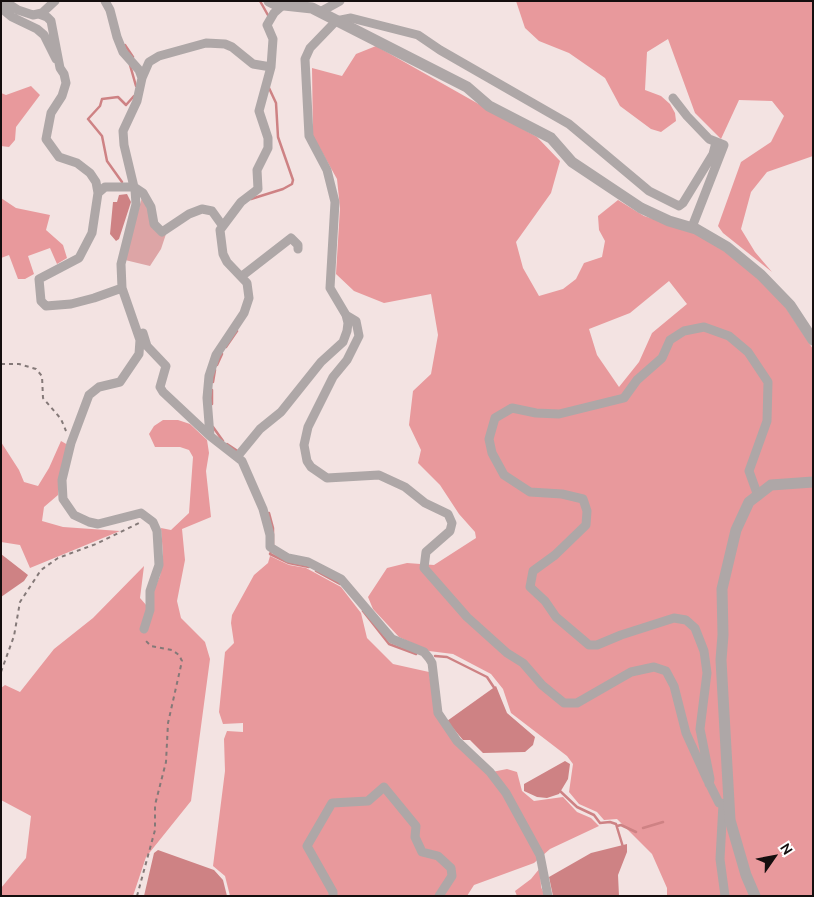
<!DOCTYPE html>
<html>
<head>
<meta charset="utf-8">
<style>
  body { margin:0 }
  #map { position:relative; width:814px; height:897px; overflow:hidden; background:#f3e3e2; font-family:Ubuntu,sans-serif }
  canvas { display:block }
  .frame { position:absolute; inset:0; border:2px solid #140e0e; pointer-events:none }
  .north { position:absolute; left:749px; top:832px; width:50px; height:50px; -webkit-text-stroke:4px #fff; paint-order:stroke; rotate:57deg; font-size:14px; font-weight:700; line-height:20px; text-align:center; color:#140e0e }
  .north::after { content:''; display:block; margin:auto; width:18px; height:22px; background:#140e0e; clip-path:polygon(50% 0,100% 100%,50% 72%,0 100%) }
</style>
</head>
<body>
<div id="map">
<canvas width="814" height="897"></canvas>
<div class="frame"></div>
<div class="north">N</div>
</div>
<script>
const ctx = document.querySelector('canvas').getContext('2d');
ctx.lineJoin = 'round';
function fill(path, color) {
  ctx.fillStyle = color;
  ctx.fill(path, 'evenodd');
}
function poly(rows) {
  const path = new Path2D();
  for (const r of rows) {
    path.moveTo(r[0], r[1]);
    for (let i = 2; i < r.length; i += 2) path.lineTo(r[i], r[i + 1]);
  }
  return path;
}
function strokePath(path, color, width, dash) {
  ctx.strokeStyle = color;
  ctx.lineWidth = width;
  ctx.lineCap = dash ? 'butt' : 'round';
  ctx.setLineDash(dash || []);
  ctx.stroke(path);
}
fill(poly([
  [142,197,157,231,162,236,166,234,161,249,150,266,125,260]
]), '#dda5a6');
fill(poly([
  [516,1,813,1,813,156,767,172,751,192,741,229,755,252,772,272,723,233,718,226,741,162,771,142,784,116,772,101,739,100,721,139,695,113,668,39,647,52,645,90,661,96,670,104,675,113,676,121,661,132,651,129,620,106,605,78,569,53,539,41,525,28],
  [376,46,537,137,560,161,551,193,516,242,523,268,539,296,563,289,576,279,584,263,602,257,605,241,599,230,598,216,618,200,644,216,692,231,729,254,758,278,784,305,813,349,813,896,667,896,667,888,652,854,617,819,604,820,597,812,579,804,569,792,573,764,567,756,511,713,503,689,491,674,453,654,429,651,399,637,373,609,368,597,387,568,407,563,434,565,476,538,475,532,459,514,440,485,418,463,421,450,409,425,413,391,431,374,438,335,431,294,384,303,354,291,336,274,340,208,337,179,313,136,312,68,342,76,356,54],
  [669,281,687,304,652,333,639,362,619,387,597,355,589,329,630,313],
  [31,86,40,95,16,127,15,140,9,147,1,146,1,93,6,95],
  [1,198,16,208,50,215,46,230,63,245,67,258,57,264,50,248,28,256,34,274,25,279,18,279,9,255,1,258],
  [163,420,178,420,190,424,207,440,209,453,206,471,211,517,182,529,185,560,177,601,181,618,205,642,210,659,191,801,146,857,133,896,1,896,1,888,26,858,31,816,1,800,1,688,5,685,20,692,54,649,93,618,144,566,140,598,147,606,160,576,163,555,161,528,171,530,189,513,193,457,189,450,180,447,155,447,149,434,154,426],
  [61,441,68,445,58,481,58,495,44,507,42,521,63,527,120,531,30,568,20,545,1,542,1,442,19,470,24,482,38,486,49,468],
  [270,556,289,565,306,568,341,587,361,613,367,638,393,664,429,672,435,714,487,773,507,769,517,772,522,791,534,801,563,797,577,812,591,818,599,826,550,849,534,863,474,885,467,896,230,896,225,876,213,866,225,771,224,739,227,731,243,732,243,723,223,724,219,712,225,652,234,643,231,623,232,615,254,575,268,563],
  [540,868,541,887,545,896,517,896,515,891,531,879]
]), '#e8999c');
fill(poly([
  [127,194,131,202,119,239,116,241,110,234,113,202,117,202,119,195],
  [1,554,28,575,24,581,1,597],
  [496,686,507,713,535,737,533,745,525,752,483,753,470,740,463,740,447,721],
  [565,761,570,764,568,779,559,794,547,798,537,797,524,791,524,784],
  [627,844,627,852,618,875,619,896,553,896,549,877,591,853],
  [158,850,214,870,223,880,227,896,144,896,154,853]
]), '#ce8284');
strokePath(poly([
  [260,1,269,17],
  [125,45,133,57],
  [130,65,136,86],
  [122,182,107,161,102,136,88,119,100,106,102,99,118,97,126,105,134,96],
  [251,199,283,189,292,184,293,180,278,137,276,103,269,88],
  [226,347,237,331],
  [217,365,222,354],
  [213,382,215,370],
  [212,404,212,390],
  [213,427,223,441],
  [227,444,239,452],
  [269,513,273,528,273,547],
  [271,552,270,554,289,563,309,567],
  [316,571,340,584],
  [363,611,389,644,416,654],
  [435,656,447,657,487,677,495,689],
  [560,791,577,807,594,815,600,823,610,822,616,824,623,847],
  [617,826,621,825,636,832],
  [643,828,663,822]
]), '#ce8284', 2.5);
strokePath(poly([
  [1,364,19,364,36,369,42,376,43,398,61,419,66,431],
  [1,672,14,636,20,602,41,570,58,558,96,544,139,523],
  [137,896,155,830,155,805,166,762,168,723,182,661,179,655,172,650,151,646,144,639]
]), '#847978', 2, [4, 4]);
strokePath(poly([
  [4,1,18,10,33,15,42,13,55,1],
  [105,1,110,10,117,37,123,52,139,70,142,78,137,101,123,131,124,145,134,187,135,190,136,204,121,264,122,288,94,298,71,304,46,306,41,301,39,279,79,258,92,233,98,193,105,187,134,187,143,193,151,207,154,224,162,232,189,214,202,209,212,211,222,225],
  [283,5,274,13,267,25,273,39,271,67,259,111,268,138,268,148,257,170,258,189,241,202,220,230,223,254,227,262,247,283,249,298,244,313,216,355,209,376,207,398,210,436,242,461,263,509,270,535,270,547,288,558,308,562,341,579,392,639,424,652,429,658,432,663,438,713,457,741,490,772,506,793,540,855,548,896],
  [1,8,12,17,37,29,44,35,56,59],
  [320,12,340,1],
  [39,14,47,17,51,21,60,68,64,74,66,83,62,96,51,113,46,139,59,157,77,163,90,173,96,182,98,193],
  [142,78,149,62,159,56,206,43,225,44,232,47,253,64,271,67],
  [673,98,687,116,709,139,724,145,692,227],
  [242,276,291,238,298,245,298,249],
  [122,288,140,340,139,354,120,382,99,387,89,395,71,443,62,480,63,499,74,515,89,522,98,524,141,513,153,522,157,531,159,565,150,591,150,610,144,629],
  [346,315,356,321,359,336,347,360,333,377,308,427,304,445,307,461,311,467,327,478,379,475,405,487,425,503,448,514,452,523,450,531,426,552,424,568,467,617,507,653,523,663,542,685,564,703,577,703,631,672,654,667,666,671,674,686,686,733,706,777,719,803,729,804],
  [143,333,147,346,166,366,160,387,163,392,210,436],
  [237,457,260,429,281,412,321,362,343,342,347,331,348,323,346,315,330,288,335,202,327,170,309,136,305,59,310,48,336,21,351,18,418,35,440,50,569,124,649,191,679,206,683,203,713,154,716,142],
  [709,784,710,779,700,729,707,673,704,651,695,628,686,620,674,618,621,635,597,645,589,645,556,617,545,601,530,587,533,571,555,555,586,525,587,511,583,499,562,494,530,492,504,475,492,453,489,439,495,418,512,408,536,413,559,414,624,398,637,380,662,358,670,340,684,331,704,327,729,336,748,352,768,382,767,421,749,471,758,496],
  [723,804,720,859,725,896],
  [333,896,333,892,307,846,332,803,368,801,384,787,416,826,415,837,422,852,438,856,451,868,452,876,439,896]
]), '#aea7a7', 9);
strokePath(poly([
  [269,1,275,4,312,8,467,87,489,106,551,138,572,162,641,208,669,221,696,229,727,247,761,275,790,305,813,340],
  [755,896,746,875,730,820,721,660,723,635,722,589,736,530,749,502,771,485,813,482]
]), '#aea7a7', 11);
</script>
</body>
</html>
